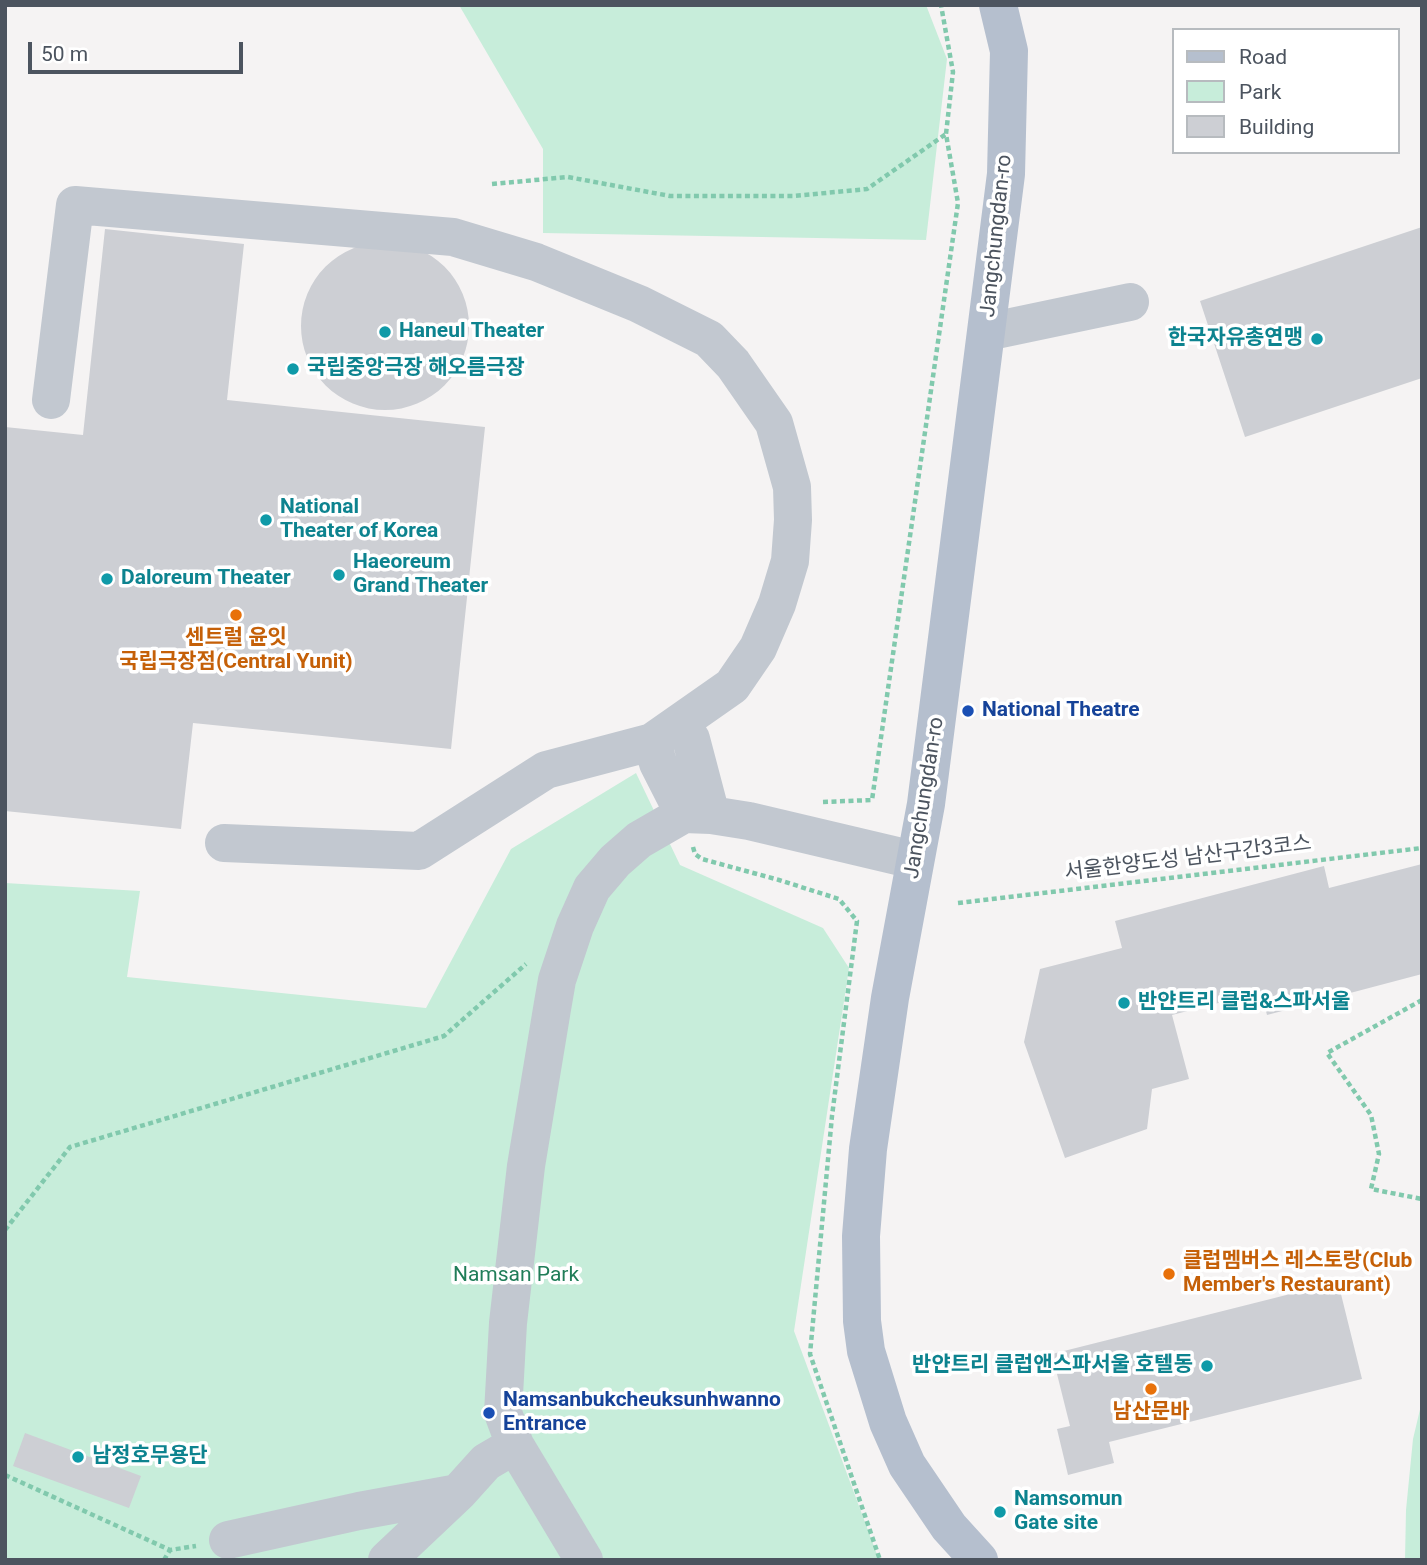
<!DOCTYPE html>
<html>
<head>
<meta charset="utf-8">
<style>
  body { margin:0 }
  #map { position:relative; width:1427px; height:1565px; overflow:hidden; background:#f5f3f3; font-family:Roboto,sans-serif }
  canvas { display:block }
  .frame { position:absolute; inset:0; border:7px solid #4c545f; pointer-events:none }
  .legend { position:absolute; left:1172px; top:28px; width:228px; height:126px; box-sizing:border-box; background:#fff; border:2px solid #b7bbbf; margin:0; padding:9px 12px; list-style:none; font-size:21px; color:#4c545f }
  .legend li { display:flex; align-items:center; gap:14px; height:35px }
  .legend b { width:35px; border:2px solid #b7bbbf }
  .scale { position:absolute; left:28px; top:42px; width:215px; height:32px; box-sizing:border-box; border:4px solid #4c545f; border-top:0; padding-left:9px; font-size:21px; line-height:24px; white-space:nowrap; color:#4c545f; -webkit-text-stroke:5px #fff; paint-order:stroke }
</style>
</head>
<body>
<div id="map">
<canvas width="1427" height="1565"></canvas>
<div class="frame"></div>
<ul class="legend">
<li><b style="height:9px;background:#b5bfce"></b>Road</li>
<li><b style="height:19px;background:#c7edda"></b>Park</li>
<li><b style="height:19px;background:#cdcfd4"></b>Building</li>
</ul>
<div class="scale">50 m</div>
</div>
<script>
const ctx = document.querySelector('canvas').getContext('2d');
ctx.lineJoin = 'round';
function fill(path, color) {
  ctx.fillStyle = color;
  ctx.fill(path, 'evenodd');
}
function poly(rows) {
  const path = new Path2D();
  for (const r of rows) {
    if (r.length === 3) {
      path.moveTo(r[0] + r[2], r[1]);
      path.arc(r[0], r[1], r[2], 0, 2 * Math.PI);
      continue;
    }
    path.moveTo(r[0], r[1]);
    for (let i = 2; i < r.length; i += 2) path.lineTo(r[i], r[i + 1]);
  }
  return path;
}
function strokePath(path, color, width, dash) {
  ctx.strokeStyle = color;
  ctx.lineWidth = width;
  ctx.lineCap = dash ? 'butt' : 'round';
  ctx.setLineDash(dash || []);
  ctx.stroke(path);
}
function drawText(font, color, halo, rows, align = 'center') {
  ctx.font = font + ' Roboto,"Noto Sans KR",sans-serif';
  ctx.lineWidth = 7;
  ctx.setLineDash([]);
  ctx.textBaseline = 'middle';
  ctx.strokeStyle = halo;
  ctx.fillStyle = color;
  for (const [text, x, y, turn = 0] of rows) {
    ctx.save();
    ctx.translate(x, y);
    ctx.rotate((+turn || 0) * Math.PI / 180);
    ctx.textAlign = isNaN(turn) ? turn : align;
    if (halo) ctx.strokeText(text, 0, 0);
    ctx.fillText(text, 0, 0);
    ctx.restore();
  }
}
fill(poly([
  [459,5,926,5,947,59,926,240,543,233,543,149],
  [636,773,680,865,823,928,849,968,794,1331,879,1560,5,1560,5,883,140,891,127,977,426,1008,511,849],
  [1422,1401,1422,1560,1405,1560,1406,1510,1413,1439]
]), '#c7edda');
fill(poly([
  [1422,227,1422,378,1245,437,1200,301],
  [105,229,244,244,227,400,485,427,451,749,193,723,181,829,5,811,5,427,83,435],
  [385,326,84],
  [1422,864,1422,974,1267,1015,1261,992,1172,1015,1189,1079,1152,1089,1147,1129,1065,1158,1024,1042,1040,969,1122,948,1115,921,1324,866,1329,888],
  [1338,1282,1362,1379,1109,1442,1114,1463,1068,1475,1057,1429,1070,1426,1052,1354],
  [25,1433,141,1476,129,1508,13,1466]
]), '#cdcfd4');
strokePath(poly([
  [492,184,568,177,670,196,794,196,867,189,946,134],
  [823,802,872,800,958,203,946,134,953,72,941,5],
  [693,847,695,854,702,859,779,880,839,899,857,921,832,1116,810,1354,880,1560],
  [958,903,1422,848],
  [1422,1000,1327,1053,1371,1115,1379,1154,1371,1189,1422,1199],
  [5,1230,70,1147,444,1036,526,964],
  [5,1475,170,1550,196,1546],
  [164,1560,170,1550]
]), '#81c9ad', 4.5, [5, 3.5]);
strokePath(poly([
  [987,332,1130,302],
  [51,400,75,205,453,237,536,262,639,304,709,339,733,364,774,423,792,487,793,520,790,561,777,604,758,648,732,686,652,742,546,770,419,851,224,843],
  [680,724,691,739,711,815],
  [652,742,658,763,684,814],
  [228,1540,359,1511,458,1493],
  [387,1560,458,1493,486,1462,515,1445],
  [584,1560,515,1445,503,1413,508,1323,526,1166,552,1009,557,980,575,926,592,888,615,861,639,840,684,814,711,815,749,821,914,860]
]), '#c2c8d0', 38);
strokePath(poly([
  [979,1560,949,1527,907,1465,888,1422,866,1351,862,1321,861,1236,868,1149,890,998,926,804,1006,174,1009,51,998,5]
]), '#b5bfce', 38);
for (const [x, y, r, color] of [
  [385,332,7,"#0f9aa8"],
  [1317,339,7,"#0f9aa8"],
  [293,369,7,"#0f9aa8"],
  [266,520,7,"#0f9aa8"],
  [339,575,7,"#0f9aa8"],
  [107,579,7,"#0f9aa8"],
  [236,615,7,"#e8710a"],
  [968,711,7,"#1a4fb4"],
  [1124,1003,7,"#0f9aa8"],
  [1169,1274,7,"#e8710a"],
  [1207,1366,7,"#0f9aa8"],
  [1151,1389,7,"#e8710a"],
  [489,1413,7,"#1a4fb4"],
  [78,1457,7,"#0f9aa8"],
  [1000,1512,7,"#0f9aa8"]
]) {
  const dot = new Path2D();
  dot.arc(x, y, r, 0, 2 * Math.PI);
  ctx.fillStyle = color;
  ctx.fill(dot);
  strokePath(dot, '#fff', 2.5);
}
drawText('21px', '#4c545f', '#fff', [
  ["Jangchungdan-ro",997,236,-84],
  ["Jangchungdan-ro",925,798,-81],
  ["서울한양도성 남산구간3코스",1188,859,-7]
]);
drawText('bold 21px', '#0d838f', '#fff', [
  ["Haneul Theater",399,332],
  ["한국자유총연맹",1303,339,"right"],
  ["국립중앙극장 해오름극장",307,369],
  ["National",280,508],
  ["Theater of Korea",280,532],
  ["Haeoreum",353,563],
  ["Grand Theater",353,587],
  ["Daloreum Theater",121,579],
  ["반얀트리 클럽&스파서울",1138,1003],
  ["반얀트리 클럽앤스파서울 호텔동",1193,1366,"right"],
  ["남정호무용단",92,1457],
  ["Namsomun",1014,1500],
  ["Gate site",1014,1524]
], 'left');
drawText('bold 21px', '#c56008', '#fff', [
  ["센트럴 윤잇",236,639],
  ["국립극장점(Central Yunit)",236,663],
  ["클럽멤버스 레스토랑(Club",1183,1262,"left"],
  ["Member's Restaurant)",1183,1286,"left"],
  ["남산문바",1151,1413]
]);
drawText('bold 21px', '#164399', '#fff', [
  ["National Theatre",982,711],
  ["Namsanbukcheuksunhwanno",503,1401],
  ["Entrance",503,1425]
], 'left');
drawText('21px', '#207d58', '#fff', [
  ["Namsan Park",516,1276]
]);
</script>
</body>
</html>
